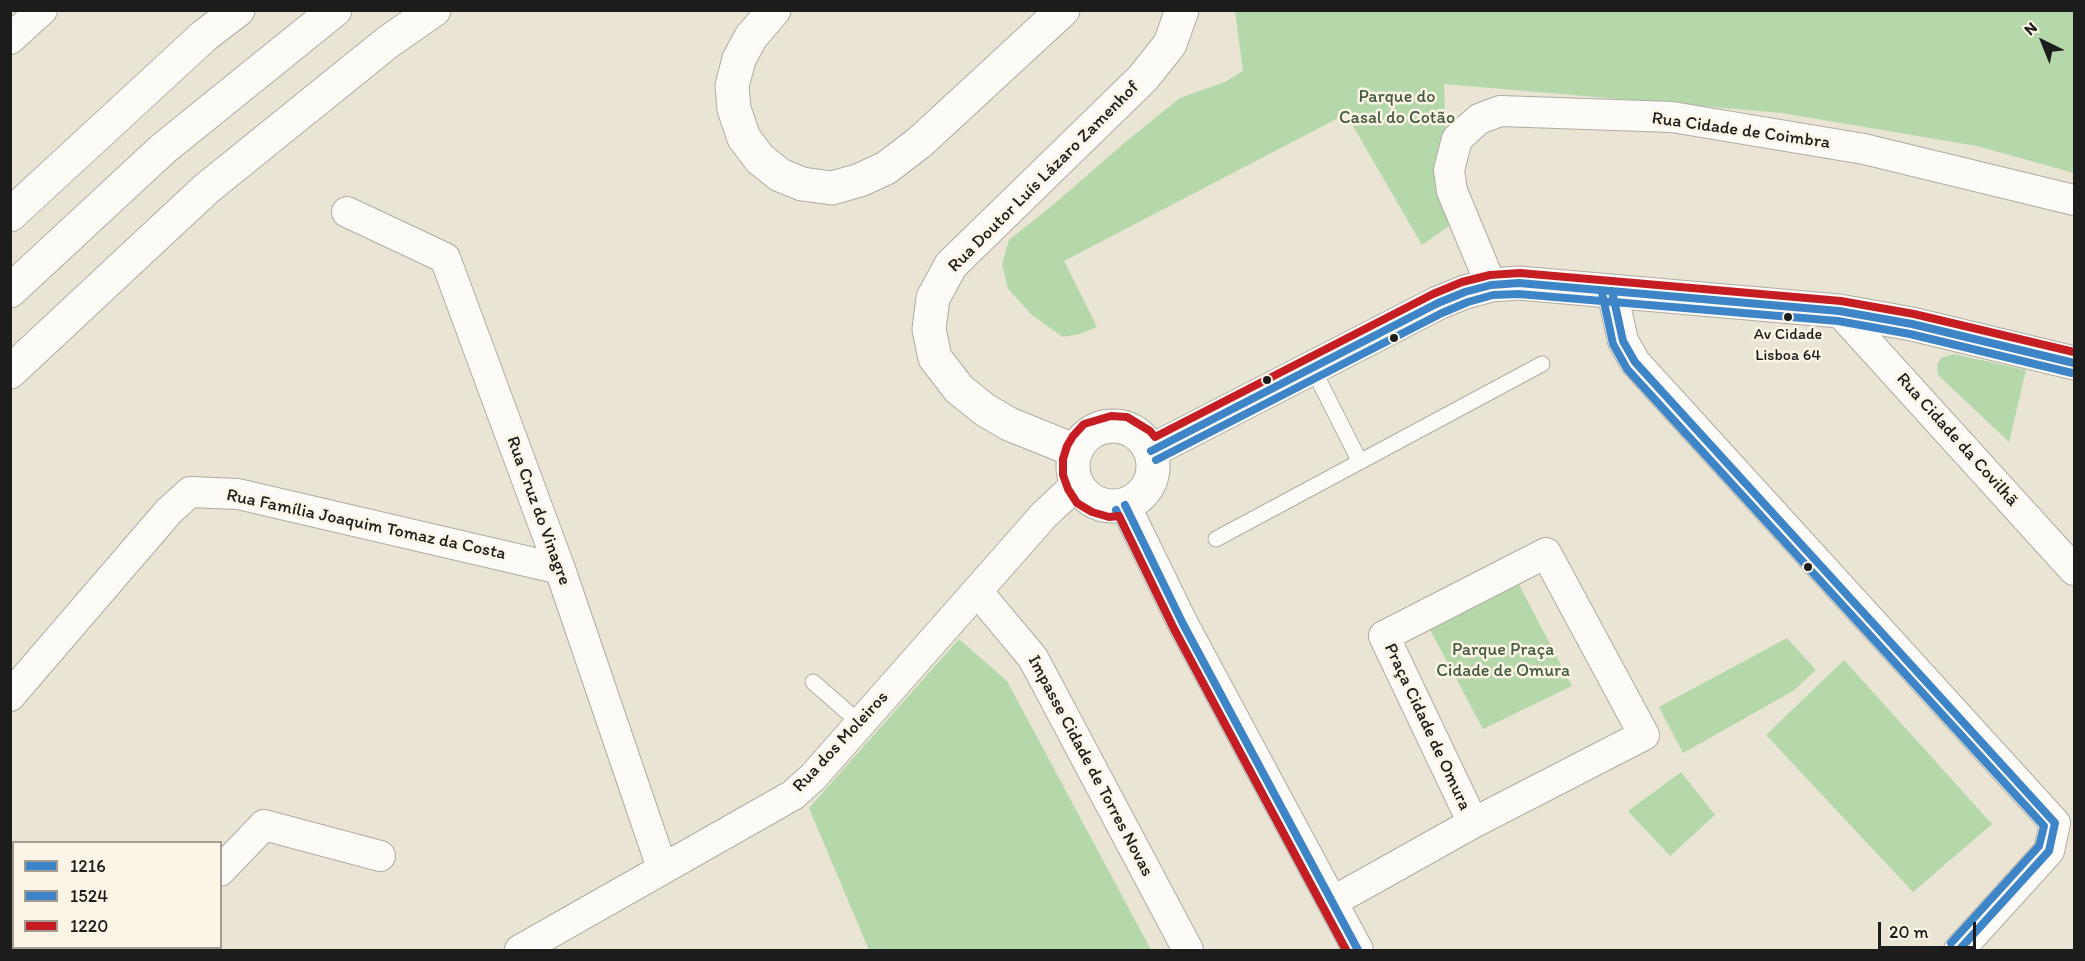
<!DOCTYPE html>
<html>
<head>
<meta charset="utf-8">
<style>
  body { margin:0 }
  #map { position:relative; width:2085px; height:961px; overflow:hidden; background:#e9e4d3; font-family:Itim,sans-serif }
  canvas { display:block }
  .frame { position:absolute; inset:0; border:12px solid #1c1c1c; pointer-events:none }
  .legend { position:absolute; left:12px; top:841px; width:210px; height:108px; box-sizing:border-box; background:#fcf5e5; border:2px solid #a29e95; margin:0; padding:8px 10px; list-style:none; font-size:18px; color:#1c1c1c }
  .legend li { display:flex; align-items:center; gap:12px; height:30px }
  .legend b { width:30px; border:2px solid #a29e95 }
  .north { position:absolute; left:2013px; top:12px; width:60px; height:60px; -webkit-text-stroke:4px #fcf5e5; paint-order:stroke; rotate:317deg; font-size:16px; font-weight:700; line-height:24px; text-align:center; color:#1c1c1c }
  .north::after { content:''; display:block; margin:auto; width:21px; height:27px; background:#1c1c1c; clip-path:polygon(50% 0,100% 100%,50% 72%,0 100%) }
  .scale { position:absolute; left:1878px; top:922px; width:98px; height:27px; box-sizing:border-box; border:3px solid #1c1c1c; border-top:0; padding-left:8px; font-size:18px; line-height:21px; white-space:nowrap; color:#1c1c1c; -webkit-text-stroke:4px #fcf5e5; paint-order:stroke }
</style>
</head>
<body>
<div id="map">
<canvas width="2085" height="961"></canvas>
<div class="frame"></div>
<ul class="legend">
<li><b style="height:8px;background:#3d85c6"></b>1216</li>
<li><b style="height:8px;background:#3d85c6"></b>1524</li>
<li><b style="height:8px;background:#c61d23"></b>1220</li>
</ul>
<div class="north">N</div>
<div class="scale">20 m</div>
</div>
<script>
const ctx = document.querySelector('canvas').getContext('2d');
ctx.lineJoin = 'round';
function fill(path, color) {
  ctx.fillStyle = color;
  ctx.fill(path, 'evenodd');
}
function poly(rows) {
  const path = new Path2D();
  for (const r of rows) {
    if (r.length === 3) {
      path.moveTo(r[0] + r[2], r[1]);
      path.arc(r[0], r[1], r[2], 0, 2 * Math.PI);
      continue;
    }
    path.moveTo(r[0], r[1]);
    for (let i = 2; i < r.length; i += 2) path.lineTo(r[i], r[i + 1]);
  }
  return path;
}
function strokePath(path, color, width, dash) {
  ctx.strokeStyle = color;
  ctx.lineWidth = width;
  ctx.lineCap = dash ? 'butt' : 'round';
  ctx.setLineDash(dash || []);
  ctx.stroke(path);
}
function drawText(font, color, halo, rows, align = 'center') {
  ctx.font = font + ' Itim,sans-serif';
  ctx.lineWidth = 5;
  ctx.setLineDash([]);
  ctx.textBaseline = 'middle';
  ctx.strokeStyle = halo;
  ctx.fillStyle = color;
  for (const [text, x, y, turn = 0] of rows) {
    ctx.save();
    ctx.translate(x, y);
    ctx.rotate((+turn || 0) * Math.PI / 180);
    ctx.textAlign = isNaN(turn) ? turn : align;
    if (halo) ctx.strokeText(text, 0, 0);
    ctx.fillText(text, 0, 0);
    ctx.restore();
  }
}
fill(poly([
  [1235,11,2074,11,2074,173,1977,146,1782,113,1444,84,1449,226,1422,245,1346,114,1064,261,1097,327,1080,334,1063,337,1032,315,1008,289,1002,264,1009,240,1053,205,1129,139,1180,98,1225,82,1243,71],
  [1954,354,2026,370,2009,442,1938,375,1937,365,1941,358],
  [1514,575,1572,686,1483,729,1426,622],
  [1787,638,1816,670,1793,691,1683,753,1659,707],
  [959,639,1007,681,1151,950,869,950,809,808],
  [1844,660,1992,824,1913,892,1766,735],
  [1681,772,1715,815,1670,856,1628,811]
]), '#b5d8aa');
const lane = poly([
  [1312,367,1360,462],
  [1216,539,1542,364],
  [813,682,861,724]
]);
const street = poly([
  [10,39,42,10],
  [347,212,445,258,560,569,662,868],
  [1491,285,1452,191,1449,170,1457,139,1479,119,1500,111,1672,117,1864,149,2074,200],
  [1612,291,1623,341,1635,362,2055,823,2049,851,1959,950],
  [1839,311,2074,570],
  [1125,505,1183,624,1358,950],
  [977,591,1033,658,1188,950],
  [10,696,169,511,190,492,238,494,560,569],
  [220,871,264,825,380,856],
  [1332,902,1473,823,1644,735,1546,553,1384,636,1473,823],
  [145,950,148,948],
  [520,950,793,795,813,777,1044,515,1077,484]
]);
const secondary = poly([
  [1113,466,40],
  [1076,451,1009,424,985,410,959,389,935,358,929,329,933,298,951,265,1143,78,1170,44,1182,10],
  [1151,451,1438,303,1465,292,1491,285,1519,283,1839,311,1912,324,2074,363]
]);
const highway = poly([
  [774,10,751,37,739,59,732,86,734,109,744,138,760,159,780,175,802,184,832,188,860,180,886,168,920,142,1063,10],
  [10,215,204,36,238,10],
  [10,291,164,148,335,10],
  [10,372,206,189,388,42,434,10]
]);
strokePath(lane, '#afaca2', 17);
strokePath(street, '#afaca2', 32);
strokePath(secondary, '#afaca2', 35);
strokePath(highway, '#afaca2', 35);
strokePath(lane, '#fcfbf8', 15);
strokePath(street, '#fcfbf8', 30);
strokePath(secondary, '#fcfbf8', 33);
strokePath(highway, '#fcfbf8', 33);
strokePath(poly([
  [1612,291,1623,341,1635,362,2055,823,2049,851,1959,950],
  [1151,451,1438,303,1465,292,1491,285,1519,283,1839,311,1912,324,2074,363],
  [1125,505,1183,624,1358,950]
]), '#3d85c6', 8);
strokePath(poly([
  [1602,293,1613,344,1627,369,2044,826,2039,846,1951,943],
  [1156,460,1442,313,1468,302,1493,295,1519,294,1838,321,1910,334,2072,373],
  [1116,510,1174,629,1346,950]
]), '#3d85c6', 8);
strokePath(poly([
  [1346,950,1174,629,1119,516,1109,517,1092,512,1077,503,1068,489,1063,475,1063,459,1067,446,1073,436,1084,424,1111,416,1127,417,1150,431,1155,437,1433,294,1462,282,1490,275,1520,273,1841,301,1914,314,2074,352]
]), '#c61d23', 8);
for (const [x, y, r, color] of [
  [1788,317,5,"#1c1c1c"],
  [1394,338,5,"#1c1c1c"],
  [1267,380,5,"#1c1c1c"],
  [1808,567,5,"#1c1c1c"]
]) {
  const dot = new Path2D();
  dot.arc(x, y, r, 0, 2 * Math.PI);
  ctx.fillStyle = color;
  ctx.fill(dot);
  strokePath(dot, '#fcf5e5', 2);
}
drawText('16px', '#1c1c1c', '#fcf5e5', [
  ["Av Cidade",1788,335],
  ["Lisboa 64",1788,356]
]);
drawText('18px', '#435b42', '#fcf5e5', [
  ["Parque do",1397,97],
  ["Casal do Cotão",1397,118],
  ["Parque Praça",1503,650],
  ["Cidade de Omura",1503,671]
]);
drawText('18px', '#1c1c1c', '#fcf5e5', [
  ["Rua Cidade de Coimbra",1741,131,8],
  ["Rua Doutor Luís Lázaro Zamenhof",1044,177,-45],
  ["Rua Cidade da Covilhã",1957,440,48],
  ["Rua Cruz do Vinagre",538,511,70],
  ["Rua Família Joaquim Tomaz da Costa",366,525,12],
  ["Praça Cidade de Omura",1427,727,65],
  ["Rua dos Moleiros",841,742,-47],
  ["Impasse Cidade de Torres Novas",1090,766,62]
]);
</script>
</body>
</html>
